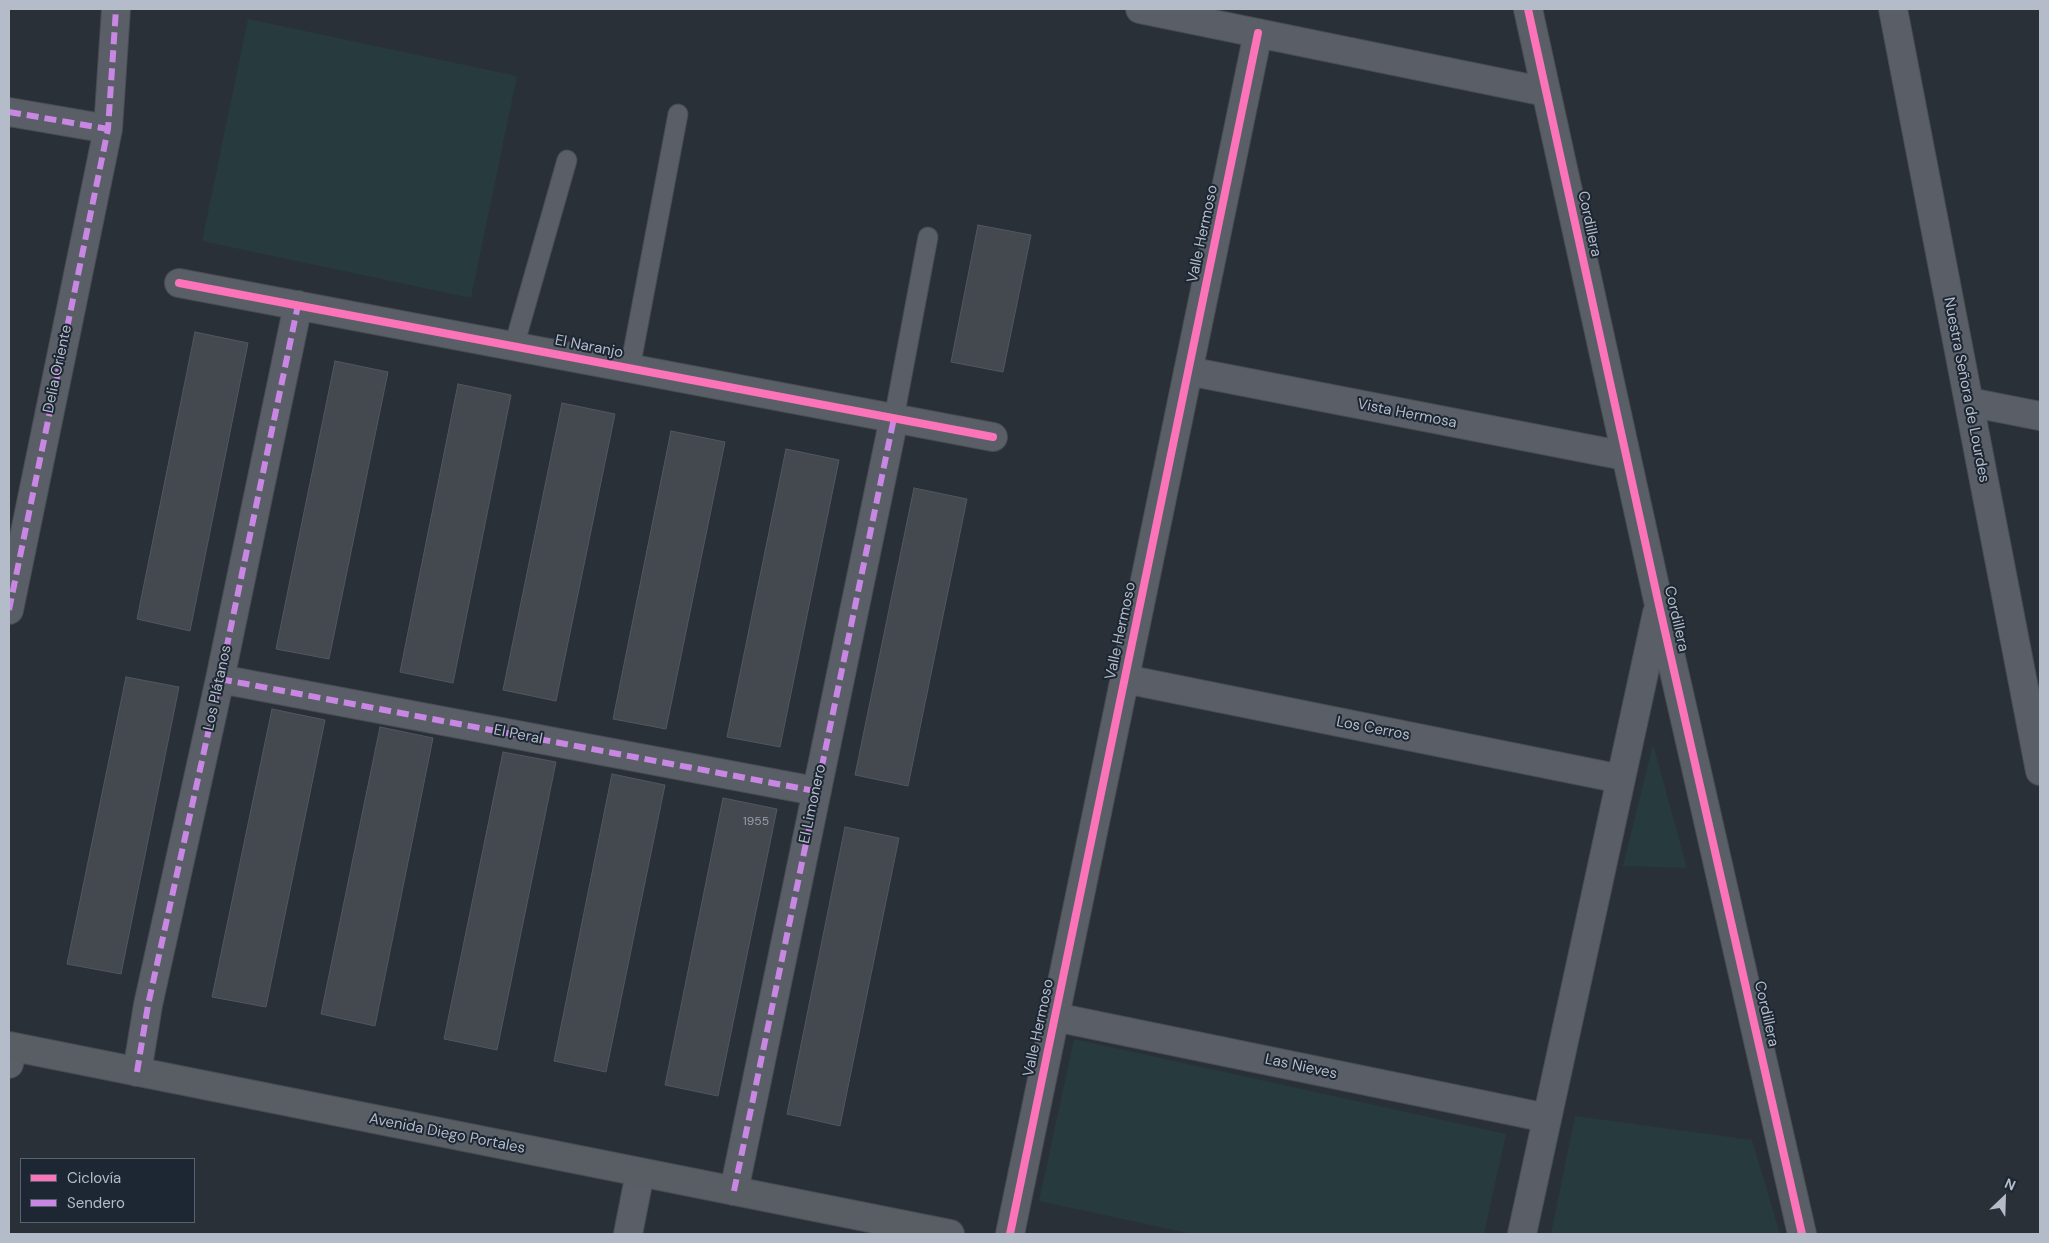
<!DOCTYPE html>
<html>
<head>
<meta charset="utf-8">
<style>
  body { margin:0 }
  #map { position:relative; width:2049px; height:1243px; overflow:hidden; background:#2a3038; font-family:"DM Sans",sans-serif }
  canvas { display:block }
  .frame { position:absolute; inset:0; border:10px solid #b4bcc9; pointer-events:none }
  .legend { position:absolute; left:20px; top:1158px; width:175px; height:65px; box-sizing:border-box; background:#1d2633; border:1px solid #59626f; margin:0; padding:6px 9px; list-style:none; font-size:15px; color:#b4bcc9 }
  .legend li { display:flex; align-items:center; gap:10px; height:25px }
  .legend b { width:25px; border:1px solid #59626f }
  .north { position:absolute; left:1979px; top:1173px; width:50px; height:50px; -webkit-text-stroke:4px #1d2633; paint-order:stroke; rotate:24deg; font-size:14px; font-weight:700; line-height:20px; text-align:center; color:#b4bcc9 }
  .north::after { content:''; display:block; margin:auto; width:18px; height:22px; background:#b4bcc9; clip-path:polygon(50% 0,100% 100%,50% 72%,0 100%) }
</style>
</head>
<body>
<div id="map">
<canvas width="2049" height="1243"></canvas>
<div class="frame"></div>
<ul class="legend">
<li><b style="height:6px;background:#fb73b8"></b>Ciclovía</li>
<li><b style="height:6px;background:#c787e3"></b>Sendero</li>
</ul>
<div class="north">N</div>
</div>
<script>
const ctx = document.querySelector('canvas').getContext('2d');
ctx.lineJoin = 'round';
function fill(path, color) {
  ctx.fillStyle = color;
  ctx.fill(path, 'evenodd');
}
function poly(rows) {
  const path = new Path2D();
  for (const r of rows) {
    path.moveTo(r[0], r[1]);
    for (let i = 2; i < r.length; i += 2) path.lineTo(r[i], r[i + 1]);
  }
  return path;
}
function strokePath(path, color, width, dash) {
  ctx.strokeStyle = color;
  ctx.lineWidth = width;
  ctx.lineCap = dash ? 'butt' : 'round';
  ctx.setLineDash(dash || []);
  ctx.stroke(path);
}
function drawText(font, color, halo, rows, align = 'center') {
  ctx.font = font + ' "DM Sans",sans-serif';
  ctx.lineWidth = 4;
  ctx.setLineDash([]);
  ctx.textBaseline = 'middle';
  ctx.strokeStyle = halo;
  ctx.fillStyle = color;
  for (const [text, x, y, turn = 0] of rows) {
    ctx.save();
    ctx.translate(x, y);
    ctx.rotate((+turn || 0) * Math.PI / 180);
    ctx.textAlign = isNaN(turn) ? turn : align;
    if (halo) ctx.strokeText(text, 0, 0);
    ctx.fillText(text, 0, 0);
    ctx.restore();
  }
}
fill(poly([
  [248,19,517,76,471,298,202,241],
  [1653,744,1687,868,1623,866],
  [1074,1039,1506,1134,1484,1234,1192,1234,1039,1201],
  [1575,1116,1752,1140,1780,1234,1551,1234]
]), '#273a3e');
const building = poly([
  [978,225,1031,235,1003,372,951,362,978,225],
  [195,332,248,343,190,631,137,619,195,332],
  [335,361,388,372,329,659,276,649,335,361],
  [458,384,511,395,453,683,400,672,458,384],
  [562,403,615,414,556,701,503,690,562,403],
  [671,431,725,442,666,729,613,719,671,431],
  [786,449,839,460,780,747,727,737,786,449],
  [914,488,967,499,908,786,855,775,914,488],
  [126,677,179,687,121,974,67,964,126,677],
  [272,709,325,720,266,1007,212,997,272,709],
  [380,727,433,738,375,1026,321,1014,380,727],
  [503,752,556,762,497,1050,444,1039,503,752],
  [612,774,665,785,606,1072,554,1061,612,774],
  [723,798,777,809,718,1096,665,1085,723,798],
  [845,827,899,838,840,1126,787,1114,845,827]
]);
fill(building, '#444950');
strokePath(building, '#52575f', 1);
const service = poly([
  [514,346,567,160],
  [630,368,678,114],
  [894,418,928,237]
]);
const minor = poly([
  [1140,9,1546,92],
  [1528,9,1659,605,1802,1234],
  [1893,9,2040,771],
  [9,112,108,129],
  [179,283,993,437],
  [1188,371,1625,456],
  [1969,402,2040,416],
  [9,610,108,129,116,9],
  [220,679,815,791],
  [1125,679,1621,779],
  [1055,1017,1547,1118],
  [9,1064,12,1047],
  [137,1072,148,1005,220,679,298,305],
  [734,1191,894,418],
  [628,1234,640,1173],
  [1010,1234,1258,33],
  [1522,1234,1657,613]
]);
const secondary = poly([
  [9,1046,950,1234]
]);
strokePath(service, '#484c53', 21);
strokePath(minor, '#484c53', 30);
strokePath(secondary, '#484c53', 30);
strokePath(service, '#5a5e66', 19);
strokePath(minor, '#5a5e66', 28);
strokePath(secondary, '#595d64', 28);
strokePath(poly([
  [9,112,108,129],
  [9,610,108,129,116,9],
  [220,679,815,791],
  [137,1072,148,1005,220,679,298,305],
  [734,1191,894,418]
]), '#c787e3', 6, [12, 6]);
strokePath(poly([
  [1528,9,1659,605,1802,1234],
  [179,283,993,437],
  [1010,1234,1258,33]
]), '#fb73b8', 8);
drawText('12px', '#989fab', null, [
  ["1955",756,822]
]);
drawText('15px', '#b4bcc9', '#1d2633', [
  ["Cordillera",1589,224,78],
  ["Valle Hermoso",1203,234,-78],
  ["El Naranjo",589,347,11],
  ["Delia Oriente",58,369,-78],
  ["Nuestra Señora de Lourdes",1966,390,79],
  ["Vista Hermosa",1407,414,11],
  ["Cordillera",1676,619,77],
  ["Valle Hermoso",1121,631,-78],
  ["Los Plátanos",218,688,-78],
  ["Los Cerros",1373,729,11],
  ["El Peral",518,735,11],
  ["El Limonero",813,804,-78],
  ["Cordillera",1766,1014,77],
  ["Valle Hermoso",1039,1028,-78],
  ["Las Nieves",1301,1067,12],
  ["Avenida Diego Portales",447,1134,11]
]);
</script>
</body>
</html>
